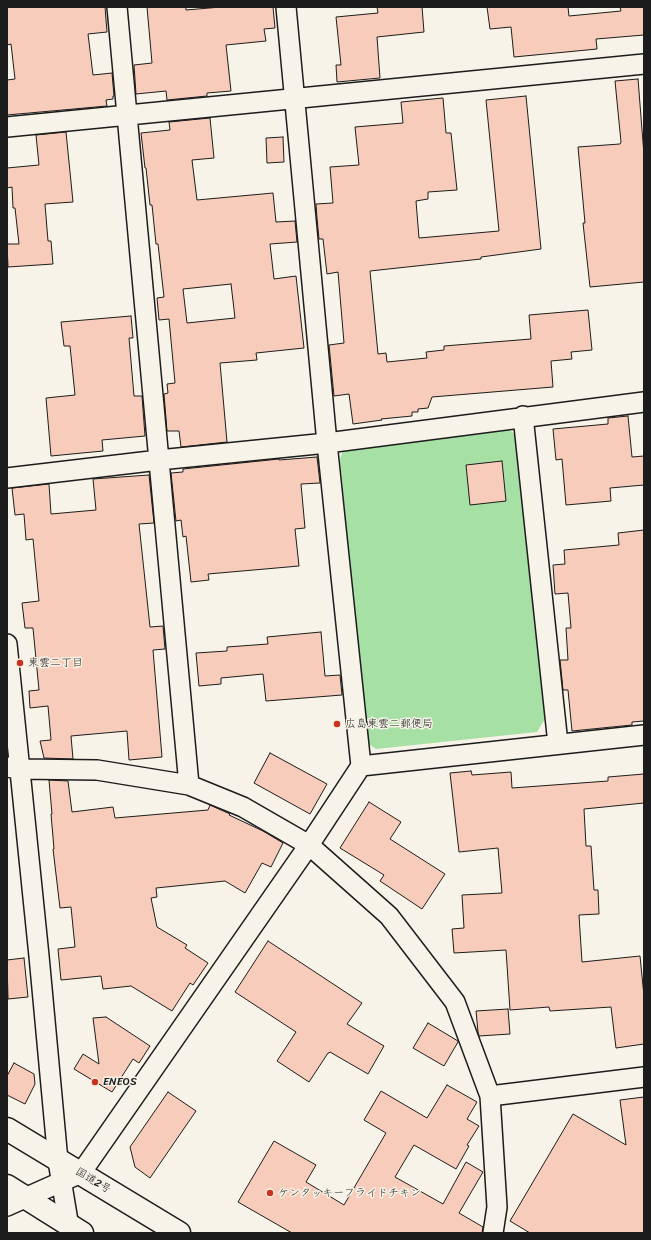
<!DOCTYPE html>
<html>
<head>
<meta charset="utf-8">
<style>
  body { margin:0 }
  #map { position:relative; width:651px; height:1240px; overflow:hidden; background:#f7f3e8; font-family:Sriracha,sans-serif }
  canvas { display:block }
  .frame { position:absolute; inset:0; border:8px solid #1c1c1c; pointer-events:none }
</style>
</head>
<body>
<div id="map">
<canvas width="651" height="1240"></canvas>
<div class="frame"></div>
</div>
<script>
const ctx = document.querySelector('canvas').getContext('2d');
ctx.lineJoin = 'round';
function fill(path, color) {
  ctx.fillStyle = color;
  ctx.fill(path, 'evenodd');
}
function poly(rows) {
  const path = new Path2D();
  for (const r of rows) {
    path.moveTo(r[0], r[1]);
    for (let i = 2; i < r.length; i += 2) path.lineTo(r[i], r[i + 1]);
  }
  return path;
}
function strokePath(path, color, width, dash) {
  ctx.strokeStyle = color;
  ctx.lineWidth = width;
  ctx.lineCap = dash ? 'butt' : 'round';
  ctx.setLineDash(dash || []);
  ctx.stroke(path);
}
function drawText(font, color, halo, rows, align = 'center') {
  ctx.font = font + ' Sriracha,"Klee One",sans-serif';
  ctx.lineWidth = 3;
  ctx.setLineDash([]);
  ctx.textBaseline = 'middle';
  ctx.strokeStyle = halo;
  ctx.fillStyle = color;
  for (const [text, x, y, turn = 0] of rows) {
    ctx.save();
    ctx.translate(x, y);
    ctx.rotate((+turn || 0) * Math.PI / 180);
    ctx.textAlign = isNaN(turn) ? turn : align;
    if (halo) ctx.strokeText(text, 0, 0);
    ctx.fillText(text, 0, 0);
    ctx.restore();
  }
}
fill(poly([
  [507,428,516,435,545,719,537,732,376,749,367,743,340,459,344,448]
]), '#a6e0a5');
const building = poly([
  [7,7,105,7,107,32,88,34,93,75,112,73,114,96,113,96,113,99,106,100,107,106,7,115,7,80,15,79,11,44,7,45,7,7],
  [147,7,186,7,186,10,221,7,273,7,275,28,264,29,266,41,226,45,231,91,207,93,207,96,167,100,166,91,136,94,134,65,152,63,147,7],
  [377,7,422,7,424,32,377,37,380,78,337,82,336,65,341,65,336,17,378,13,377,7],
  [487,7,568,7,569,16,621,11,620,7,644,7,644,35,596,39,597,49,514,57,511,27,490,29,487,7],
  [638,79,644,155,644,282,590,287,583,223,585,223,578,147,620,144,621,142,615,81,638,79],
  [526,96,541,249,481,257,481,259,370,271,378,354,386,353,387,362,427,358,426,352,444,350,444,346,531,339,529,315,588,310,592,350,571,352,572,359,551,361,553,387,432,397,428,408,418,409,418,412,412,412,412,416,381,419,382,420,353,424,349,394,334,396,329,345,344,343,338,272,327,274,323,239,319,239,317,218,316,204,333,203,330,167,359,165,355,127,403,123,401,102,443,98,446,133,451,133,457,190,428,192,428,199,416,201,419,238,499,231,486,100,526,96],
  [210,118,214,158,192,160,197,200,273,193,276,222,295,221,297,242,270,244,274,279,296,276,304,348,256,353,257,360,220,363,227,442,181,447,179,431,167,431,164,394,168,393,167,384,175,383,169,319,159,320,157,298,164,297,158,244,156,244,152,205,150,205,146,168,145,168,141,133,170,130,169,122,210,118],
  [231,284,235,318,187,323,183,289,231,284],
  [66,132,73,202,45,204,48,241,51,241,53,264,8,267,7,244,19,244,15,208,13,208,12,187,7,188,7,168,39,165,36,135,66,132],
  [283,137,284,162,267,163,266,138,283,137],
  [131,316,133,338,129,338,134,396,142,396,145,436,102,440,103,451,51,456,46,398,75,395,70,346,64,346,61,322,131,316],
  [628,416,632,457,644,456,644,485,610,488,611,501,566,505,562,459,556,460,553,429,608,424,608,418,628,416],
  [317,457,320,483,301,484,305,528,295,529,299,566,208,574,209,580,191,582,186,536,183,537,181,520,176,521,171,473,183,472,183,469,279,459,279,460,317,457],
  [502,461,506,501,470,505,466,465,502,461],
  [149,475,154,523,139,524,150,627,163,626,165,649,153,650,162,757,129,760,127,731,71,736,73,759,44,758,40,741,51,740,48,706,30,708,29,691,39,690,33,628,25,628,22,603,39,601,33,539,26,540,24,514,15,515,12,488,49,484,51,514,96,510,93,479,149,475],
  [644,530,644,721,632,722,632,725,572,731,568,690,563,690,560,660,568,660,566,628,571,628,568,593,555,594,553,565,565,564,564,550,619,545,618,533,644,530],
  [321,632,325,676,340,675,342,695,266,701,263,674,221,678,221,684,199,686,196,653,227,651,227,647,268,644,267,637,321,632],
  [270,753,327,784,310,814,254,783,270,753],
  [471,771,472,775,511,772,512,788,608,781,608,777,644,774,644,803,584,809,586,846,591,846,594,890,598,890,599,914,579,915,582,962,640,956,644,996,644,1044,616,1048,611,1007,550,1011,549,1007,510,1010,506,950,454,953,452,929,464,928,462,895,502,893,498,848,459,852,450,773,471,771],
  [49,780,68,781,72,812,113,807,115,818,208,810,210,805,230,814,229,815,263,831,283,843,271,867,262,863,245,893,225,881,156,888,157,897,151,898,157,927,187,945,185,948,208,963,193,985,190,983,172,1011,131,986,103,989,101,976,61,980,58,949,75,947,71,907,60,908,53,849,54,849,51,814,52,814,49,780],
  [369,802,401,822,390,839,445,874,422,909,380,881,384,875,340,848,369,802],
  [268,941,362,1003,347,1024,384,1046,368,1074,330,1052,329,1053,328,1053,309,1082,277,1061,296,1032,235,992,268,941],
  [24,958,28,997,8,999,7,960,24,958],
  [508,1009,510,1034,479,1036,478,1032,476,1011,508,1009],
  [106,1017,150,1046,139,1063,133,1059,112,1092,74,1069,83,1054,99,1064,93,1018,106,1017],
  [428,1023,458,1041,458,1042,444,1066,413,1048,428,1023],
  [14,1063,34,1074,35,1084,25,1104,7,1095,7,1076,14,1063],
  [447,1085,477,1102,467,1119,479,1126,467,1145,469,1146,456,1169,414,1145,395,1177,443,1204,466,1162,483,1172,459,1213,483,1227,482,1233,292,1233,238,1202,274,1141,316,1165,306,1182,344,1205,386,1133,364,1120,381,1091,427,1118,447,1085],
  [168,1092,196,1111,150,1178,135,1167,130,1147,168,1092],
  [644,1097,644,1233,530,1233,510,1221,573,1114,626,1145,620,1100,644,1097]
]);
fill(building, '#f8ccba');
strokePath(building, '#1c1c1c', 1);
const street = poly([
  [117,7,189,785],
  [7,127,644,64],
  [523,416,558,744],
  [7,478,159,460,327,443,644,402],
  [7,644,39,956,58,1161,70,1233],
  [361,766,644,735],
  [7,767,20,769,97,770,189,785,243,807,309,845,389,916,455,1002,490,1096,497,1207,493,1233],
  [490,1096,644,1077],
  [7,1206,81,1173,309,845,361,766,327,443,286,7]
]);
const highway = poly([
  [7,1129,179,1233],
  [7,1186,82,1233]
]);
strokePath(street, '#1c1c1c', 22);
strokePath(highway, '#1c1c1c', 25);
strokePath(street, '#f7f3e8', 19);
strokePath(highway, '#f7f3e8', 22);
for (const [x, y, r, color] of [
  [20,663,4,"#c8321e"],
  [337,724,4,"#c8321e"],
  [95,1082,4,"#c8321e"],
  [270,1193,4,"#c8321e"]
]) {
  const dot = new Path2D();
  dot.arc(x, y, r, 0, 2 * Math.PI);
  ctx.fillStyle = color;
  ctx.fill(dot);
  strokePath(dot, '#f7f3e8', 1.5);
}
drawText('11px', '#1c1c1c', '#f7f3e8', [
  ["東雲二丁目",28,663],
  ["広島東雲二郵便局",345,724],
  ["ENEOS",103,1082],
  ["ケンタッキーフライドチキン",278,1193]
], 'left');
drawText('11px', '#1c1c1c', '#f7f3e8', [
  ["国道2号",93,1181,31]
]);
</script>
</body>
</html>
